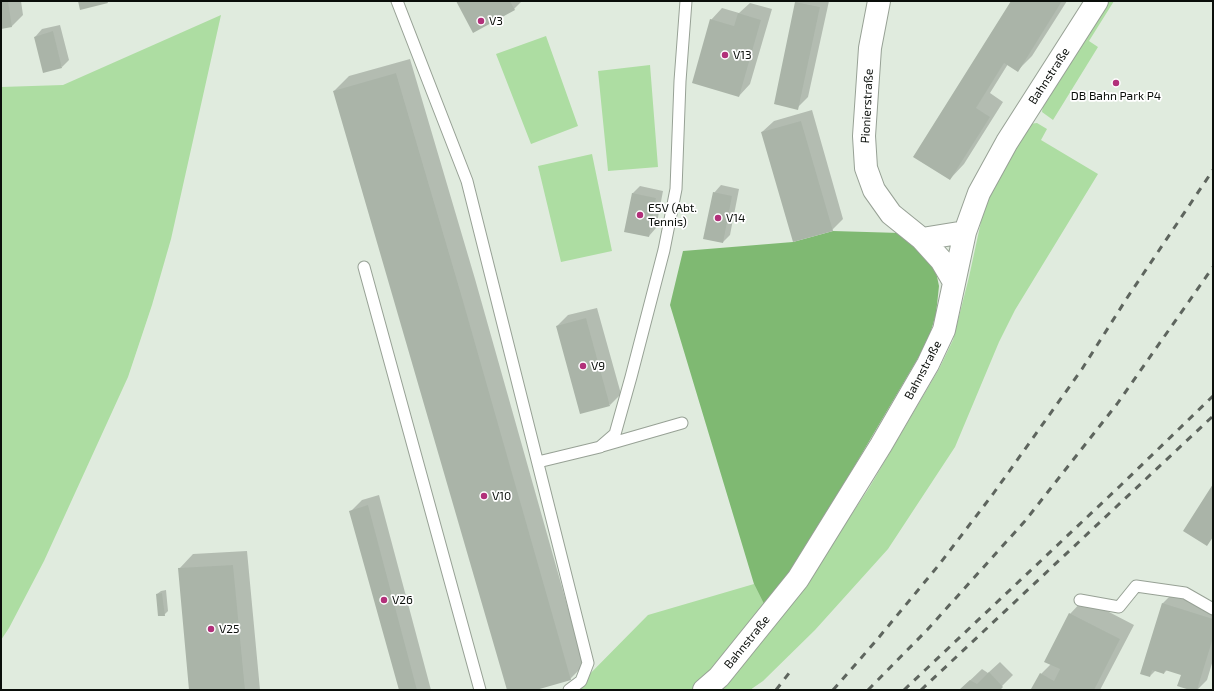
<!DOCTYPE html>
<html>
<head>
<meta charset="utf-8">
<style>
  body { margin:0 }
  #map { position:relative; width:1214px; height:691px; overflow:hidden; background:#e0ebde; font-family:"Exo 2",sans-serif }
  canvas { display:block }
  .frame { position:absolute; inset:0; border:2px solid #0a0e0a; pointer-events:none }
</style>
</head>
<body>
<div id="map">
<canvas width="1214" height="691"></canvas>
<div class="frame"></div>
</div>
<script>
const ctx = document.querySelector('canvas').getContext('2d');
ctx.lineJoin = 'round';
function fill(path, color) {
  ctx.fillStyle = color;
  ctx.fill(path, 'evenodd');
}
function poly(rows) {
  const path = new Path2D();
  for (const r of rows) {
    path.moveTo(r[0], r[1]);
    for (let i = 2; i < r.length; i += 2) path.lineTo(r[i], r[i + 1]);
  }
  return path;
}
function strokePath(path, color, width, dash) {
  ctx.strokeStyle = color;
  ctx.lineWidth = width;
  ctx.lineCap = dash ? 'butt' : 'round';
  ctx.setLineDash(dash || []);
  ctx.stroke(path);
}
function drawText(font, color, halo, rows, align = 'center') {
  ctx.font = font + ' "Exo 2",sans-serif';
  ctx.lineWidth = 3.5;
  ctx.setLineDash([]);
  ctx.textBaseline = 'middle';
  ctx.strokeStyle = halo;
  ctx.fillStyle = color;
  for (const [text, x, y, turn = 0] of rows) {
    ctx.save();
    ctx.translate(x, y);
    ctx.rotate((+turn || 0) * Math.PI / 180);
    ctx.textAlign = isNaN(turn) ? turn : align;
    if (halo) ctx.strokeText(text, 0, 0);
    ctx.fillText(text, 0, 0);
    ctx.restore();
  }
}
fill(poly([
  [1108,1,1114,1,1089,41,1098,47,1053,120,1042,112,1043,105],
  [221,15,171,239,152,305,128,377,44,561,9,628,1,640,1,87,63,85],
  [546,36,578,126,531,144,496,54],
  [650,65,658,167,608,171,598,71],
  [1037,123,1047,129,1041,140,1098,174,1015,310,999,342,955,447,888,549,815,630,763,681,750,690,574,690,648,615,754,584,764,604,816,568,869,488,939,369,953,340,969,277,982,217,990,195,1029,124],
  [592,154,612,251,561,262,538,166]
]), '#addda2');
fill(poly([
  [833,231,900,233,918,247,935,267,939,286,936,314,928,341,794,569,764,604,754,584,670,305,683,251,793,242]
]), '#7fb972');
fill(poly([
  [1,1,21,1,23,15,12,26,1,28],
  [457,1,522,1,514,9],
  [798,1,829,1,808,97,797,108,775,104,796,2],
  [1012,1,1067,1,1032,56,1017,71,1008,64,990,93,1003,102,964,164,950,179],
  [750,3,772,9,750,84,739,96,711,20,722,8,739,13],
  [60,25,69,60,62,67,35,37,42,29],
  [410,59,475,279,584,665,570,679,532,690,508,690,334,91,349,76],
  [812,110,843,219,832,230,762,132,774,121],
  [721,185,739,189,730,235,723,242,714,193],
  [640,186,663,191,656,228,649,236,632,194],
  [597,308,621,394,610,405,557,326,568,315],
  [379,495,431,690,400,690,351,511,362,500],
  [247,551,260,690,190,690,179,569,193,554],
  [166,590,168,611,164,615,157,594,161,591],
  [1174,592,1213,604,1213,660,1207,680,1197,690,1194,690,1182,674,1167,670,1164,673,1156,670,1150,676,1163,603],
  [1084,599,1134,625,1100,690,1035,690,1041,674,1051,664,1070,614],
  [1000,662,1013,675,998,690,960,690,982,669,988,673]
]), '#0003');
fill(poly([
  [1,1,8,1,12,27,1,29],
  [78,1,107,1,108,3,80,10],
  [456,1,510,1,515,10,473,33],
  [1011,1,1062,1,1018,72,1004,63,976,108,990,117,950,180,913,157],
  [795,2,820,7,798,110,774,104],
  [738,13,761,20,739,97,692,83,710,19,734,26],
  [53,31,62,68,43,73,34,37],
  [396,73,461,294,571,680,536,690,507,690,333,91],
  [801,121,833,231,793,242,761,132],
  [713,192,732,196,723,243,703,239],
  [632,193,656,198,649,237,624,232],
  [586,318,610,406,580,414,556,326],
  [1213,484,1213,537,1207,546,1183,531],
  [368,505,417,690,399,690,349,511],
  [233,565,245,690,189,690,178,568],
  [162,593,165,616,158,616,156,594],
  [1162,603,1213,619,1213,638,1197,690,1190,690,1177,686,1181,675,1165,670,1164,674,1152,670,1150,677,1140,674],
  [1069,613,1120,639,1094,690,1033,690,1031,689,1040,673,1054,681,1060,669,1044,662],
  [989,672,1003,687,1000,690,959,690,970,680,977,684]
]), '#aab4a8');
const lane = poly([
  [397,1,467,181,588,663,581,681,569,690],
  [364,267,480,690],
  [602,446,682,423],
  [538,462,600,447,615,434,631,377,664,250,676,189,680,81,686,1],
  [1080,600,1119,607,1136,586,1185,593,1213,609]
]);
const street = poly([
  [879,1,870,48,864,136,866,168,874,190,891,214,922,239,965,232],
  [922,239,941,260,954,282],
  [704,690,719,677,798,579,881,445,928,364,944,330,965,232,979,193,1007,142,1097,1]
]);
strokePath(lane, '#97a195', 13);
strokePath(street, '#97a195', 24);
strokePath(lane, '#fff', 11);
strokePath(street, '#fff', 22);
strokePath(poly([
  [776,690,793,668],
  [833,690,875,642,938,566,993,494,1082,369,1127,298,1213,170],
  [868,690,927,630,1025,521,1117,404,1213,267],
  [904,690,1120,486,1213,396],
  [921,690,1213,416]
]), '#5e655e', 3, [7, 7]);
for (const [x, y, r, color] of [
  [481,21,4,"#b2307a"],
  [725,55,4,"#b2307a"],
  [1116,83,4,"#b2307a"],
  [640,215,4,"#b2307a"],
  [718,218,4,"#b2307a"],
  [583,366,4,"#b2307a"],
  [484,496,4,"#b2307a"],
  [384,600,4,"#b2307a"],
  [211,629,4,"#b2307a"]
]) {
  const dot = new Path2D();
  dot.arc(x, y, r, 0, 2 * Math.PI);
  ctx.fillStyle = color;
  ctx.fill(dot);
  strokePath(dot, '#fff', 1.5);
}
drawText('12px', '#0a0e0a', '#fff', [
  ["V3",489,21],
  ["V13",733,55],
  ["DB Bahn Park P4",1116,96,"center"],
  ["ESV (Abt.",648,208],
  ["Tennis)",648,222],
  ["V14",726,218],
  ["V9",591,366],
  ["V10",492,496],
  ["V26",392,600],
  ["V25",219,629]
], 'left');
drawText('12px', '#0a0e0a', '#fff', [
  ["Bahnstraße",1049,76,-57],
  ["Pionierstraße",867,106,-87],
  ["Bahnstraße",923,370,-62],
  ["Bahnstraße",747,642,-51]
]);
</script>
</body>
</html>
